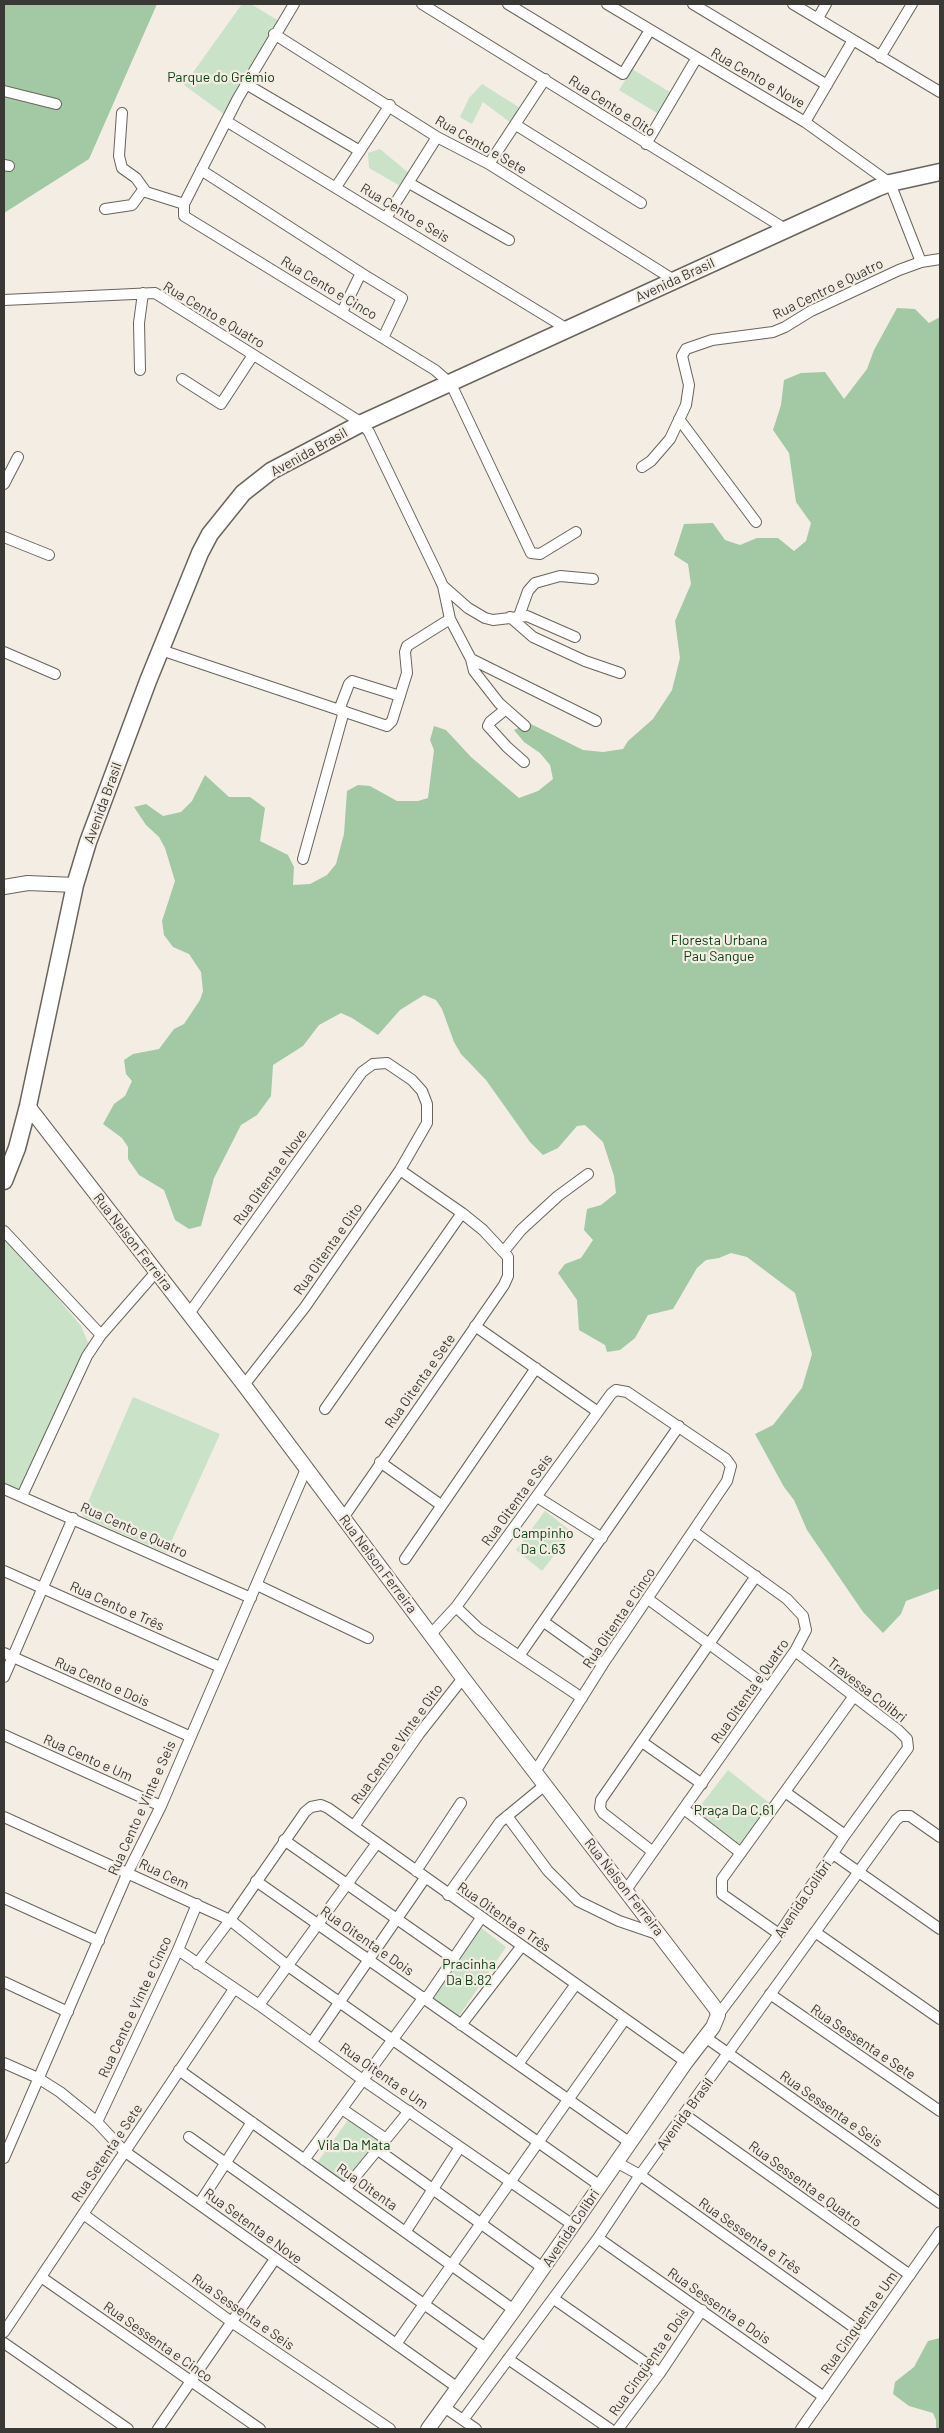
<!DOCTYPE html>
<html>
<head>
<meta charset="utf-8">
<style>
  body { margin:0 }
  #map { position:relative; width:944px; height:2433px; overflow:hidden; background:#f3ede4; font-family:Barlow,sans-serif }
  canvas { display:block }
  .frame { position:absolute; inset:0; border:5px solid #3a3834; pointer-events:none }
</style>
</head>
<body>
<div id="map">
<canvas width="944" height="2433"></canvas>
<div class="frame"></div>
</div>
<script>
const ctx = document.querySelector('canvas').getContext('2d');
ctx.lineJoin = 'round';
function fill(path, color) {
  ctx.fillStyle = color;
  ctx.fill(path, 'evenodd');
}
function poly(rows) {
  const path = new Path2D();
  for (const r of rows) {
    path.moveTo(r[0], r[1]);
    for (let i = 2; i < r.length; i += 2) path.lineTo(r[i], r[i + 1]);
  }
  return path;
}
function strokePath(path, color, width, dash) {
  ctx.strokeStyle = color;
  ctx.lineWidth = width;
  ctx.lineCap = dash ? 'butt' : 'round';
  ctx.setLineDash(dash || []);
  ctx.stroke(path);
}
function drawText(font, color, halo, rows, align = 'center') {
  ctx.font = font + ' Barlow,sans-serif';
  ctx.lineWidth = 4.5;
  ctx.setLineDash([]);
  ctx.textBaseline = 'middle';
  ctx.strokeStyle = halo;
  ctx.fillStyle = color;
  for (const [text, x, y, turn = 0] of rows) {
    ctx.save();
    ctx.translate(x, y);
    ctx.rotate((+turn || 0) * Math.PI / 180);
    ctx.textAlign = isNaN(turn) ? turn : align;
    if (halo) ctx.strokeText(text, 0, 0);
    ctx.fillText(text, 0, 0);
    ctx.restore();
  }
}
fill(poly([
  [242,4,251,4,282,23,228,117,184,85],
  [632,69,670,92,657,113,619,90],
  [482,84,520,108,511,123,483,102,472,124,460,117,469,98],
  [380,149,410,174,402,187,369,168,368,153],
  [4,1234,81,1326,89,1345,20,1491,4,1485],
  [133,1397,220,1434,166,1553,82,1516],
  [545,1511,572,1532,542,1571,516,1550],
  [728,1770,773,1806,741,1851,694,1814],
  [480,1927,506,1947,459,2016,432,1998],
  [351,2116,384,2139,345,2187,316,2164]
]), '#c9e2c8');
fill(poly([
  [4,4,157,4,89,159,4,213],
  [897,308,915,309,929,323,940,317,940,1590,938,1589,906,1601,901,1614,883,1633,863,1612,807,1530,794,1500,784,1487,755,1434,773,1425,802,1388,812,1354,795,1293,747,1257,731,1253,719,1258,706,1260,697,1268,673,1309,648,1315,635,1338,620,1350,607,1352,605,1345,579,1330,577,1300,558,1273,565,1264,581,1258,593,1240,584,1230,587,1209,601,1205,616,1193,614,1176,603,1142,585,1125,577,1126,558,1148,543,1155,530,1142,486,1080,461,1054,454,1042,442,1009,436,1000,424,995,400,1010,378,1035,352,1018,341,1013,319,1025,303,1046,273,1065,271,1096,257,1115,241,1125,214,1178,201,1226,189,1229,175,1220,164,1190,139,1175,128,1159,128,1147,122,1138,103,1124,114,1104,125,1096,132,1081,126,1074,124,1060,133,1054,159,1049,174,1029,184,1024,200,1000,203,991,201,972,189,954,173,947,164,935,162,921,175,881,165,848,159,837,146,825,134,807,146,804,163,816,181,812,192,801,205,775,229,797,250,797,265,808,260,841,288,855,294,867,293,885,310,884,327,875,336,864,344,834,347,791,358,785,370,786,397,801,418,801,428,798,434,750,430,740,434,726,446,730,471,757,519,798,538,791,553,779,550,765,540,753,524,742,514,730,529,723,583,750,603,752,623,749,628,741,653,719,672,690,680,658,675,621,691,584,688,564,674,555,684,524,713,523,725,540,740,545,757,538,778,538,794,551,806,541,811,523,796,502,789,453,773,430,781,405,784,380,801,373,825,372,844,399,867,369,874,350],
  [940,2338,940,2429,936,2429,936,2420,933,2413,909,2406,893,2394,895,2382,914,2367,928,2341]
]), '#a2c9a3');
const street = poly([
  [294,4,238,98,184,204,184,216,435,370,451,384,531,553,540,554,576,532],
  [422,4,787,230],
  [508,4,623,74,650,30],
  [607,4,805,122,890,183,921,262],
  [693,4,827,85],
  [793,4,940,92],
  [818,18,826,4],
  [274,34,437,137,489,164,674,280],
  [880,57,912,4],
  [246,84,360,151],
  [4,91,56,104],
  [122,113,119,156,122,168,136,178,146,192,184,204],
  [226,121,569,330],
  [805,122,853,40],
  [516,125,641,203],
  [646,144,696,59],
  [489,164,545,79],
  [4,165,9,166],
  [201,170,361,273,342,312],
  [409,183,509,240],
  [336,187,390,105],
  [105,209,132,205,143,190],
  [386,218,437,137],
  [361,273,402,298,383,338],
  [4,300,155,293,362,423,369,432,436,571,443,586,450,619,471,659,474,671,499,703,525,726],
  [140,370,139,323,143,293],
  [182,379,221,404,253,355],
  [679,419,756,522],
  [642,467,651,461,670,439,686,405,689,385,682,356,686,349,712,340,773,332,785,327,811,311,899,270,921,262,940,259],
  [4,484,18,457],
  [4,537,49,555],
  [443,586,468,608,485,618,493,620,527,616,575,637],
  [519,616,528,591,535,583,560,576,593,579],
  [510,617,533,637,585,661,620,673],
  [161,650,387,726,392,721,407,673,405,652,407,646,450,619],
  [4,652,55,674],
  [471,659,596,721],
  [506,709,490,722,488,726,507,747,524,762],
  [339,710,349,684,352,681,400,696],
  [303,859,344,711],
  [4,1231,101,1335],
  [504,1251,521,1230,558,1196,588,1174],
  [188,1315,362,1072,373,1064,387,1063,412,1080,422,1091,427,1104,427,1123,400,1170,305,1307,244,1385],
  [475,1326,598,1412],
  [325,1409,462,1213],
  [380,1462,441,1505],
  [4,1489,251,1598],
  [22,1496,87,1356,101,1335,156,1272],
  [537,1497,602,1538],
  [343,1518,504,1285,508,1276,508,1257,483,1230,462,1213,400,1170],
  [405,1559,536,1368],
  [4,1571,220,1667],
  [257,1585,368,1638],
  [648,1599,769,1688],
  [456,1607,479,1629,519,1656,679,1426],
  [544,1622,603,1664],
  [431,1634,456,1607,611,1394,616,1390,627,1392,726,1459,731,1466,727,1481,603,1664,535,1772],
  [4,1653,189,1736],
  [519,1656,582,1698],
  [4,1677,73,1518],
  [4,1735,161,1806],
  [642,1742,702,1784],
  [785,1792,845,1835],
  [684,1809,741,1853],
  [507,1816,548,1871,578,1901,619,1921,660,1935],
  [4,1817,230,1920,288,1966,599,2185],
  [354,1826,419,1734,463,1678],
  [284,1840,454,1959],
  [653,1852,603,1813,600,1808,601,1800,756,1576],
  [833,1854,940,1929],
  [416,1871,461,1803],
  [256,1881,629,2142],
  [626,1890,795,1651,806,1630,803,1616,787,1599,694,1532],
  [448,1895,500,1822,545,1785],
  [4,1898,99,1941],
  [815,1932,940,2019],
  [779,1934,722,1894,722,1879,854,1696],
  [178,1950,259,2005,363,2080,573,2225],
  [197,1964,230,1920,305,1812,311,1807,321,1805,328,1808,686,2062],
  [4,1982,68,2012],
  [770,1994,940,2111],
  [426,1999,481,1918],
  [259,2005,377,1843],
  [718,2015,779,1934,845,1835,908,1748,907,1739,898,1730,795,1651],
  [461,2025,521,1947],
  [705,2037,940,2203],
  [312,2042,425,1878],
  [4,2063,38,2078,60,2092,97,2122,124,2151,458,2388],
  [518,2064,576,1984],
  [179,2070,514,2310],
  [342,2109,386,2139],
  [685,2115,910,2275],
  [97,2122,178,1950,197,1904],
  [189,2137,487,2349],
  [378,2150,543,2268],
  [4,2158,128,1872,161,1806,306,1469],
  [304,2160,424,1997],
  [616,2162,640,2175,866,2336],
  [346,2188,409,2111],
  [199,2204,252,2122],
  [83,2214,233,2323,390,2429],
  [406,2231,460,2147],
  [598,2238,824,2397],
  [41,2277,260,2429],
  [554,2299,660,2373],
  [4,2332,234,1989],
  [4,2343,128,2429],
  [396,2344,625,2019],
  [508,2359,610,2429],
  [444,2407,476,2429],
  [463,2420,598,2238,640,2175,896,1820,901,1816,910,1816,940,1837],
  [158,2429,275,2259],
  [618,2429,660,2373,702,2310],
  [801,2429,940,2232]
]);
const secondary = poly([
  [4,887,28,883,75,885],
  [28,1106,244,1385,463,1678,716,2009,718,2015,713,2027,686,2062,514,2310,428,2429]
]);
const primary = poly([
  [4,1181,17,1148,28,1106,75,885,88,842,148,681,200,553,210,534,243,493,271,471,362,423,877,188,890,183,940,172]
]);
strokePath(street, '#69645c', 12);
strokePath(secondary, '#69645c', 16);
strokePath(primary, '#69645c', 19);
strokePath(street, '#fff', 10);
strokePath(secondary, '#fff', 14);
strokePath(primary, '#fff', 16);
drawText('14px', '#033f0e', '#f3ede4', [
  ["Parque do Grêmio",221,77],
  ["Floresta Urbana",719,940],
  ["Pau Sangue",719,956],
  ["Campinho",543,1533],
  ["Da C.63",543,1549],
  ["Praça Da C.61",734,1810],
  ["Pracinha",469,1964],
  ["Da B.82",469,1980],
  ["Vila Da Mata",354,2145]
]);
drawText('14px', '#3a3834', '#f3ede4', [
  ["Rua Cento e Nove",758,78,30],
  ["Rua Cento e Oito",612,106,33],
  ["Rua Cento e Sete",481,145,30],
  ["Rua Cento e Seis",405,213,31],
  ["Avenida Brasil",675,280,-25],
  ["Rua Cento e Cinco",329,288,31],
  ["Rua Centro e Quatro",828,289,-26],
  ["Rua Cento e Quatro",214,315,31],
  ["Avenida Brasil",309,452,-29],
  ["Avenida Brasil",103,803,-70],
  ["Rua Oitenta e Nove",270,1177,-54],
  ["Rua Nelson Ferreira",133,1242,52],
  ["Rua Oitenta e Oito",328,1249,-55],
  ["Rua Oitenta e Sete",420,1381,-55],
  ["Rua Oitenta e Seis",517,1500,-54],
  ["Rua Cento e Quatro",134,1530,24],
  ["Rua Nelson Ferreira",378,1564,53],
  ["Rua Cento e Três",117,1606,24],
  ["Rua Oitenta e Cinco",619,1618,-56],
  ["Rua Cento e Dois",102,1682,24],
  ["Travessa Colibri",867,1690,38],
  ["Rua Oitenta e Quatro",750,1691,-55],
  ["Rua Cento e Vinte e Oito",397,1744,-54],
  ["Rua Cento e Um",88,1758,24],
  ["Rua Cento e Vinte e Seis",142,1808,-66],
  ["Rua Cem",164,1874,25],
  ["Rua Nelson Ferreira",624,1887,52],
  ["Avenida Colibri",803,1899,-56],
  ["Rua Oitenta e Três",504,1917,35],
  ["Rua Oitenta e Dois",367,1941,35],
  ["Rua Cento e Vinte e Cinco",135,2007,-65],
  ["Rua Sessenta e Sete",863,2042,34],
  ["Rua Oitenta e Um",384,2076,35],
  ["Rua Sessenta e Seis",831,2109,35],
  ["Avenida Brasil",685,2114,-54],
  ["Rua Setenta e Sete",107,2153,-56],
  ["Rua Sessenta e Quatro",805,2184,36],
  ["Rua Oitenta",367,2187,35],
  ["Rua Setenta e Nove",253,2226,36],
  ["Avenida Colibri",571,2228,-56],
  ["Rua Sessenta e Três",750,2236,35],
  ["Rua Sessenta e Dois",719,2306,35],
  ["Rua Sessenta e Seis",243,2312,35],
  ["Rua Cinquenta e Um",859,2323,-55],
  ["Rua Sessenta e Cinco",158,2342,35],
  ["Rua Cinqüenta e Dois",649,2362,-55]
]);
</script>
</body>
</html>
